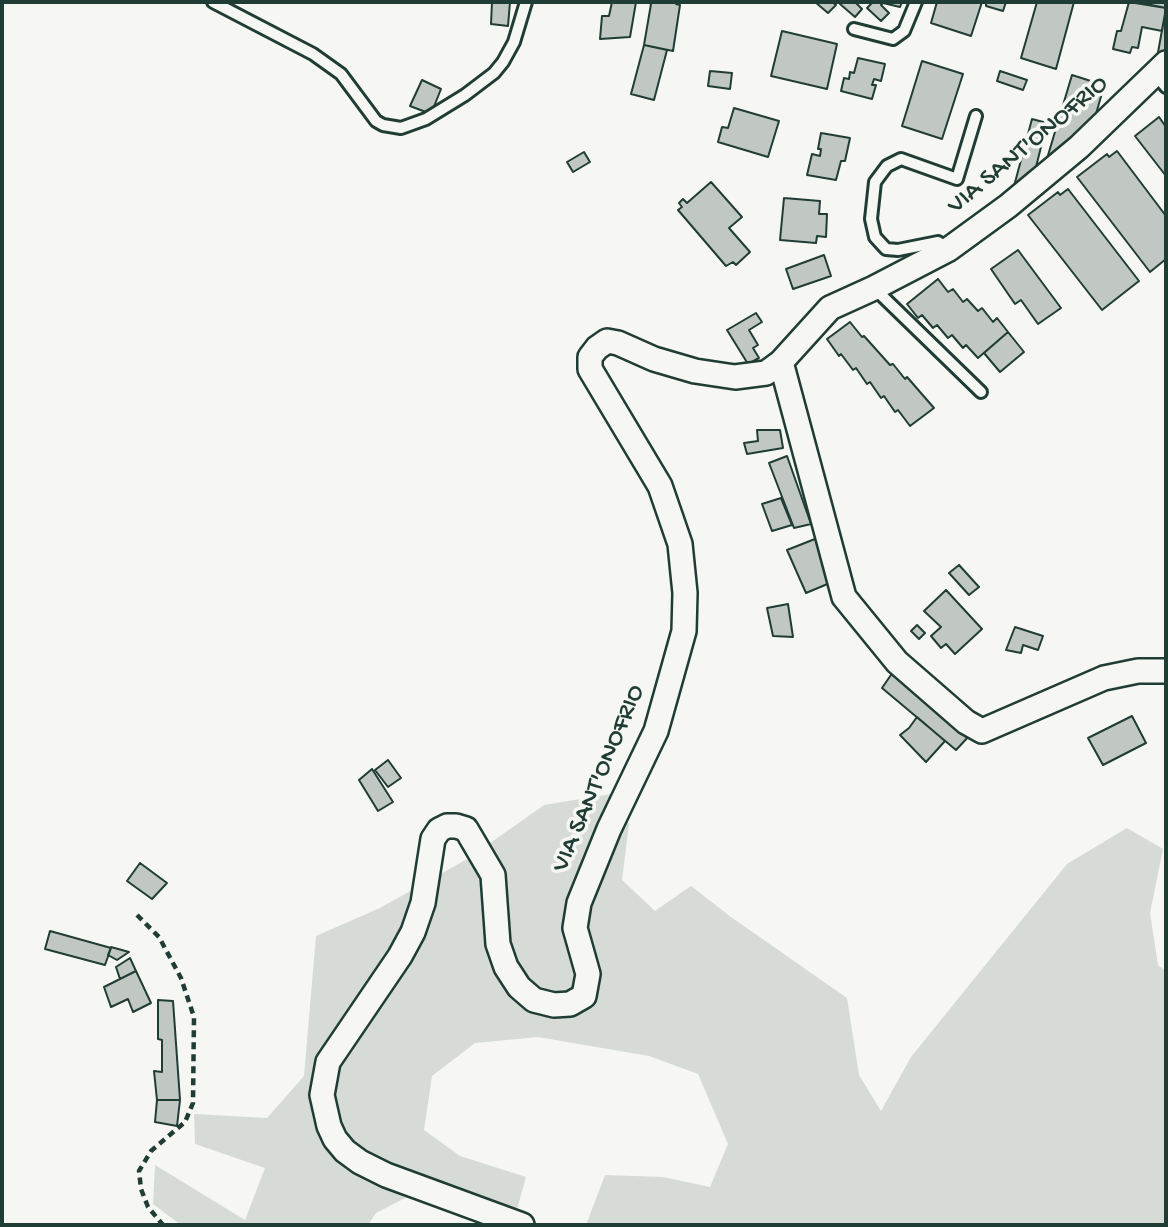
<!DOCTYPE html>
<html>
<head>
<meta charset="utf-8">
<style>
  body { margin:0 }
  #map { position:relative; width:1168px; height:1227px; overflow:hidden; background:#f6f6f2; font-family:"Gochi Hand",sans-serif }
  canvas { display:block }
  .frame { position:absolute; inset:0; border:4px solid #1f3d34; pointer-events:none }
</style>
</head>
<body>
<div id="map">
<canvas width="1168" height="1227"></canvas>
<div class="frame"></div>
</div>
<script>
const ctx = document.querySelector('canvas').getContext('2d');
ctx.lineJoin = 'round';
function fill(path, color) {
  ctx.fillStyle = color;
  ctx.fill(path, 'evenodd');
}
function poly(rows) {
  const path = new Path2D();
  for (const r of rows) {
    path.moveTo(r[0], r[1]);
    for (let i = 2; i < r.length; i += 2) path.lineTo(r[i], r[i + 1]);
  }
  return path;
}
function strokePath(path, color, width, dash) {
  ctx.strokeStyle = color;
  ctx.lineWidth = width;
  ctx.lineCap = dash ? 'butt' : 'round';
  ctx.setLineDash(dash || []);
  ctx.stroke(path);
}
function drawText(font, color, halo, rows, align = 'center') {
  ctx.font = font + ' "Gochi Hand",sans-serif';
  ctx.lineWidth = 7;
  ctx.setLineDash([]);
  ctx.textBaseline = 'middle';
  ctx.strokeStyle = halo;
  ctx.fillStyle = color;
  for (const [text, x, y, turn = 0] of rows) {
    ctx.save();
    ctx.translate(x, y);
    ctx.rotate((+turn || 0) * Math.PI / 180);
    ctx.textAlign = isNaN(turn) ? turn : align;
    if (halo) ctx.strokeText(text, 0, 0);
    ctx.fillText(text, 0, 0);
    ctx.restore();
  }
}
fill(poly([
  [611,794,629,824,622,880,655,911,691,886,731,917,847,998,859,1075,881,1111,911,1057,1067,864,1127,828,1163,849,1150,913,1158,965,1166,971,1166,1225,586,1225,605,1175,663,1177,710,1187,728,1144,698,1074,649,1056,538,1037,475,1043,432,1076,424,1130,460,1156,526,1177,514,1220,417,1192,376,1213,368,1225,181,1225,153,1204,155,1165,245,1220,265,1168,195,1144,194,1114,267,1118,304,1076,316,936,380,908,469,858,544,805]
]), '#d6dbd6');
const building = poly([
  [492,2,510,2,508,26,491,24,492,2],
  [612,2,636,2,630,37,600,39,602,16,609,16,612,2],
  [649,2,677,2,676,4,680,5,673,51,644,45,651,4,649,2],
  [815,2,832,2,836,5,828,13,815,2],
  [842,2,855,2,862,9,855,17,840,4,842,2],
  [868,2,902,2,900,7,883,3,881,5,889,13,881,21,867,8,872,3,868,2],
  [937,2,982,2,971,36,931,23,937,2],
  [986,2,1006,2,1003,11,986,6,986,2],
  [1037,2,1074,2,1056,69,1021,58,1037,2],
  [1129,2,1166,8,1162,31,1142,27,1138,48,1132,47,1130,53,1113,49,1117,31,1121,31,1129,2],
  [1136,2,1166,2,1166,8,1136,2],
  [1166,8,1166,51,1157,58,1166,8],
  [782,31,837,44,827,89,771,76,782,31],
  [644,45,667,50,654,100,631,94,644,45],
  [858,58,885,64,881,81,874,79,872,85,876,85,872,99,841,91,844,78,849,79,850,72,854,73,858,58],
  [922,61,963,74,942,139,902,126,922,61],
  [710,71,732,73,730,89,708,86,710,71],
  [1000,71,1027,80,1023,90,997,81,1000,71],
  [1072,75,1097,83,1094,91,1102,93,1094,121,1046,162,1072,75],
  [422,80,441,89,431,114,410,106,422,80],
  [734,108,779,121,768,157,718,142,722,127,728,128,734,108],
  [1159,117,1166,127,1166,176,1135,136,1159,117],
  [1032,119,1047,123,1035,171,1013,190,1032,119],
  [821,133,850,138,845,161,841,161,836,180,807,175,812,154,820,156,821,149,818,149,821,133],
  [1117,151,1166,216,1166,259,1150,272,1077,177,1107,154,1109,157,1117,151],
  [584,152,590,162,573,172,567,162,584,152],
  [711,182,742,217,729,228,750,252,736,265,733,262,726,266,678,210,682,207,679,203,683,199,687,203,711,182],
  [1068,189,1139,281,1102,310,1028,215,1058,192,1060,195,1068,189],
  [784,198,820,201,819,214,827,214,826,237,817,236,816,243,780,240,784,198],
  [1018,250,1061,308,1038,324,1021,300,1015,304,991,269,1018,250],
  [824,255,831,276,793,289,786,269,824,255],
  [938,279,948,292,953,289,963,302,967,299,978,311,982,308,993,322,997,318,1008,332,978,358,966,345,963,348,952,335,948,338,937,325,933,328,922,315,918,318,907,304,938,279],
  [756,313,762,322,749,330,758,345,753,348,759,358,748,364,727,330,756,313],
  [850,322,862,337,864,336,890,365,893,364,905,379,907,377,934,408,910,426,898,410,895,412,884,396,881,398,870,382,867,384,856,368,853,370,841,354,839,356,827,339,850,322],
  [1008,332,1024,352,1000,372,984,353,1008,332],
  [757,430,780,430,783,448,747,454,744,443,758,441,757,430],
  [787,456,811,524,794,528,769,463,787,456],
  [781,498,792,525,772,531,762,504,781,498],
  [820,537,837,580,806,593,787,550,820,537],
  [959,565,979,587,969,595,949,573,959,565],
  [946,590,982,629,955,654,946,644,941,648,931,636,941,627,924,611,946,590],
  [788,604,793,637,773,636,767,608,788,604],
  [917,625,925,633,919,639,911,631,917,625],
  [1015,627,1043,636,1038,650,1023,645,1021,653,1006,650,1015,627],
  [893,672,970,735,956,750,882,688,893,672],
  [1132,716,1146,743,1103,765,1088,738,1132,716],
  [917,717,945,741,926,762,900,735,909,728,917,717],
  [388,760,401,778,388,787,375,770,388,760],
  [372,769,393,802,378,811,359,780,372,769],
  [140,863,167,883,152,899,127,881,140,863],
  [50,931,111,948,105,965,45,949,50,931],
  [111,947,129,952,117,960,108,955,111,947],
  [130,958,136,971,120,979,116,967,130,958],
  [136,971,151,1003,133,1012,128,999,111,1007,104,987,136,971],
  [158,1000,173,1001,180,1100,157,1100,154,1071,162,1072,162,1040,158,1039,158,1000],
  [157,1100,180,1100,177,1126,155,1122,157,1100]
]);
fill(building, '#c1c8c3');
strokePath(building, '#1f3d34', 2);
const service = poly([
  [213,2,313,54,341,74,376,121,383,125,401,128,426,119,465,95,494,73,503,62,514,42,526,2],
  [854,29,893,39,904,31,916,2],
  [1155,74,1166,87],
  [949,249,938,242,898,250,886,249,875,237,871,219,875,182,887,166,901,159,957,179,976,116],
  [874,288,981,392]
]);
const minor = poly([
  [781,362,844,597,897,662,966,722,982,731,1104,678,1138,671,1166,671],
  [522,1225,386,1175,360,1162,345,1151,335,1139,329,1126,322,1095,328,1062,400,956,413,932,423,903,433,839,439,830,447,826,456,826,466,829,493,875,498,944,506,967,519,987,534,1000,554,1005,570,1004,584,996,588,974,575,928,579,903,609,829,656,731,684,631,685,593,680,544,660,486,590,369,590,357,597,348,607,341,618,343,654,359,695,371,735,377,766,373,781,362,830,308,874,288,949,249,1008,206,1079,147,1166,63]
]);
strokePath(service, '#1f3d34', 16);
strokePath(minor, '#1f3d34', 28);
strokePath(poly([
  [137,915,159,937,181,978,194,1017,193,1103,185,1122,151,1151,139,1171,141,1189,148,1207,163,1225]
]), '#1f3d34', 4.5, [7, 5]);
strokePath(service, '#f6f6f2', 10);
strokePath(minor, '#f6f6f2', 23);
drawText('26px', '#1f3d34', '#f6f6f2', [
  ["VIA SANT'ONOFRIO",1029,146,-40],
  ["VIA SANT'ONOFRIO",600,779,-67]
]);
</script>
</body>
</html>
